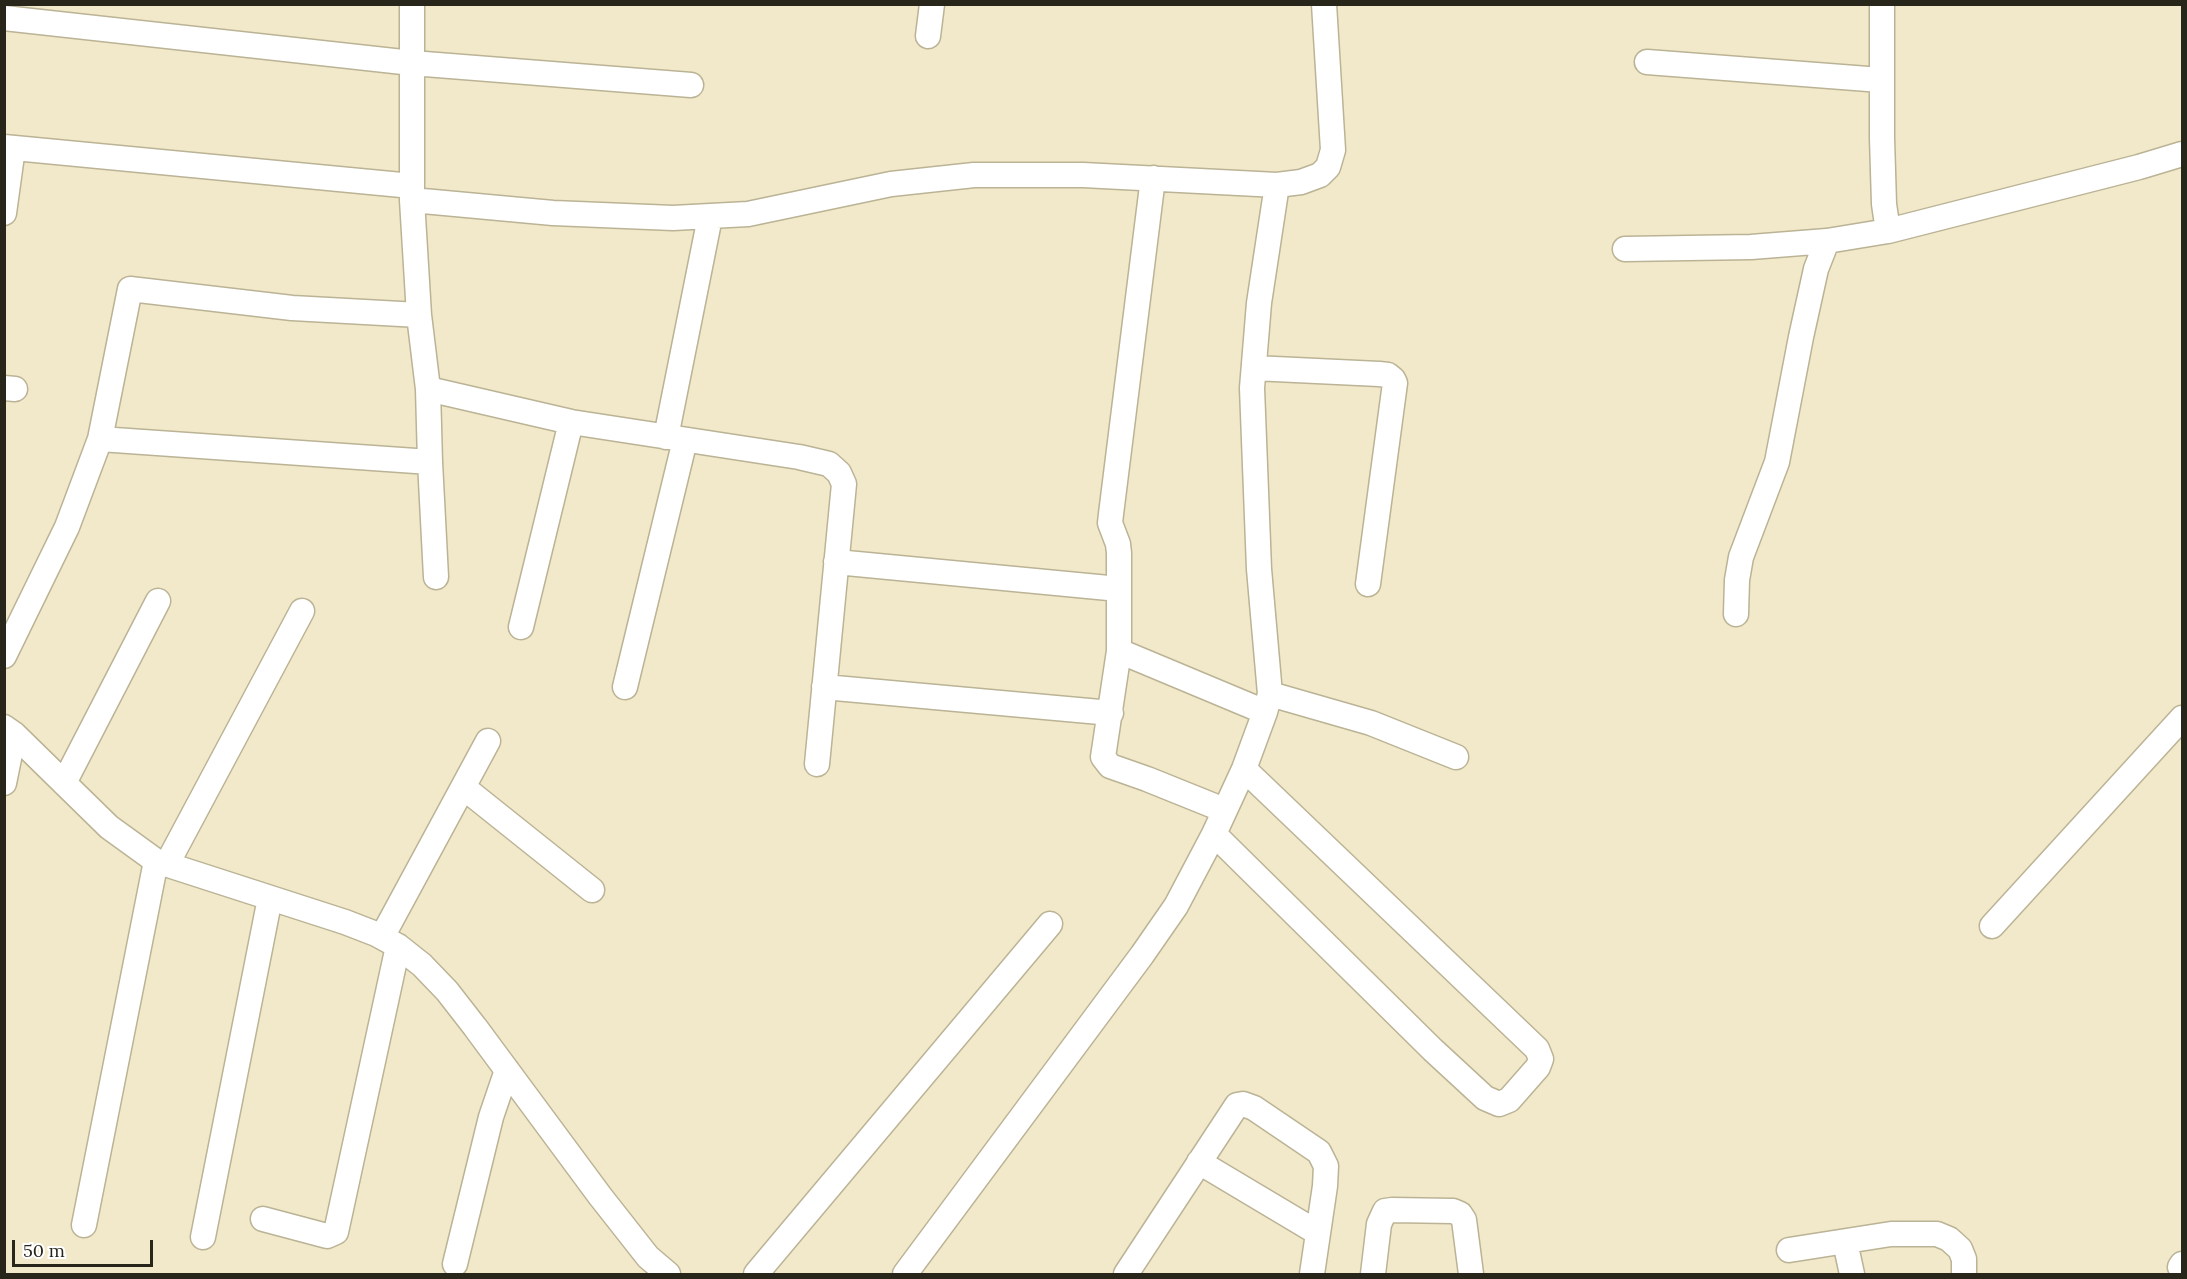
<!DOCTYPE html>
<html>
<head>
<meta charset="utf-8">
<style>
  body { margin:0 }
  #map { position:relative; width:2187px; height:1279px; overflow:hidden; background:#f1e9c9; font-family:Lora,serif }
  canvas { display:block }
  .frame { position:absolute; inset:0; border:6px solid #28251a; pointer-events:none }
  .scale { position:absolute; left:12px; top:1240px; width:141px; height:27px; box-sizing:border-box; border:3px solid #28251a; border-top:0; padding-left:8px; font-size:18px; line-height:21px; white-space:nowrap; color:#28251a; -webkit-text-stroke:4px #fff; paint-order:stroke }
</style>
</head>
<body>
<div id="map">
<canvas width="2187" height="1279"></canvas>
<div class="frame"></div>
<div class="scale">50 m</div>
</div>
<script>
const ctx = document.querySelector('canvas').getContext('2d');
ctx.lineJoin = 'round';
function poly(rows) {
  const path = new Path2D();
  for (const r of rows) {
    path.moveTo(r[0], r[1]);
    for (let i = 2; i < r.length; i += 2) path.lineTo(r[i], r[i + 1]);
  }
  return path;
}
function strokePath(path, color, width, dash) {
  ctx.strokeStyle = color;
  ctx.lineWidth = width;
  ctx.lineCap = dash ? 'butt' : 'round';
  ctx.setLineDash(dash || []);
  ctx.stroke(path);
}
const minor = poly([
  [412,4,412,200,419,315,428,389,430,462,436,577],
  [4,18,412,63,691,85],
  [928,36,932,4],
  [1647,62,1881,80],
  [4,147,412,186],
  [1153,178,1111,514,1110,523,1118,544,1119,553,1119,651,1103,757,1110,766,1147,779,1224,810],
  [412,200,553,213,673,218,748,214,891,184,974,175,1083,175,1277,185,1301,182,1320,175,1328,167,1333,150,1324,4],
  [4,213,13,148],
  [1888,231,2139,167,2182,154],
  [1625,249,1751,247,1827,241,1888,231,1884,204,1882,138,1882,4],
  [1254,368,1379,374,1388,375,1393,379,1395,383,1368,584],
  [4,388,15,389],
  [428,389,571,422,799,457,829,464,839,473,844,484,817,764],
  [666,437,710,217],
  [100,439,430,462],
  [836,562,1119,589],
  [1736,614,1737,580,1741,557,1777,462,1801,337,1816,269,1827,241],
  [521,627,571,422],
  [1119,651,1265,712],
  [4,656,67,527,100,439,130,289,292,308,419,315],
  [625,687,685,440],
  [824,687,1111,713],
  [1270,694,1371,723,1456,757],
  [4,727,14,734,109,827,156,861,345,922,376,934,398,946,422,965,447,991,475,1027,600,1196,648,1257,668,1274],
  [4,783,14,734],
  [64,783,158,601],
  [463,787,592,890],
  [1214,834,1433,1050,1485,1098,1499,1104,1509,1100,1538,1067,1541,1059,1537,1049,1244,769],
  [167,864,302,611],
  [1992,926,2182,718],
  [382,937,488,741],
  [1199,1162,1318,1233],
  [263,1219,327,1236,336,1232,398,946],
  [84,1225,156,861],
  [203,1237,270,898],
  [1845,1242,1852,1274],
  [1789,1250,1891,1234,1937,1234,1949,1239,1960,1249,1964,1259,1964,1274],
  [455,1264,491,1117,507,1070],
  [2180,1267,2182,1264],
  [756,1274,1050,924],
  [905,1274,1142,955,1176,906,1214,834,1244,769,1265,712,1270,694,1259,569,1252,388,1259,303,1277,185],
  [1126,1274,1237,1105,1243,1104,1254,1108,1319,1152,1326,1166,1325,1186,1312,1274],
  [1373,1274,1379,1224,1385,1211,1392,1210,1453,1211,1460,1214,1464,1220,1471,1274]
]);
strokePath(minor, '#bbb395', 27);
strokePath(minor, '#fff', 24);
</script>
</body>
</html>
